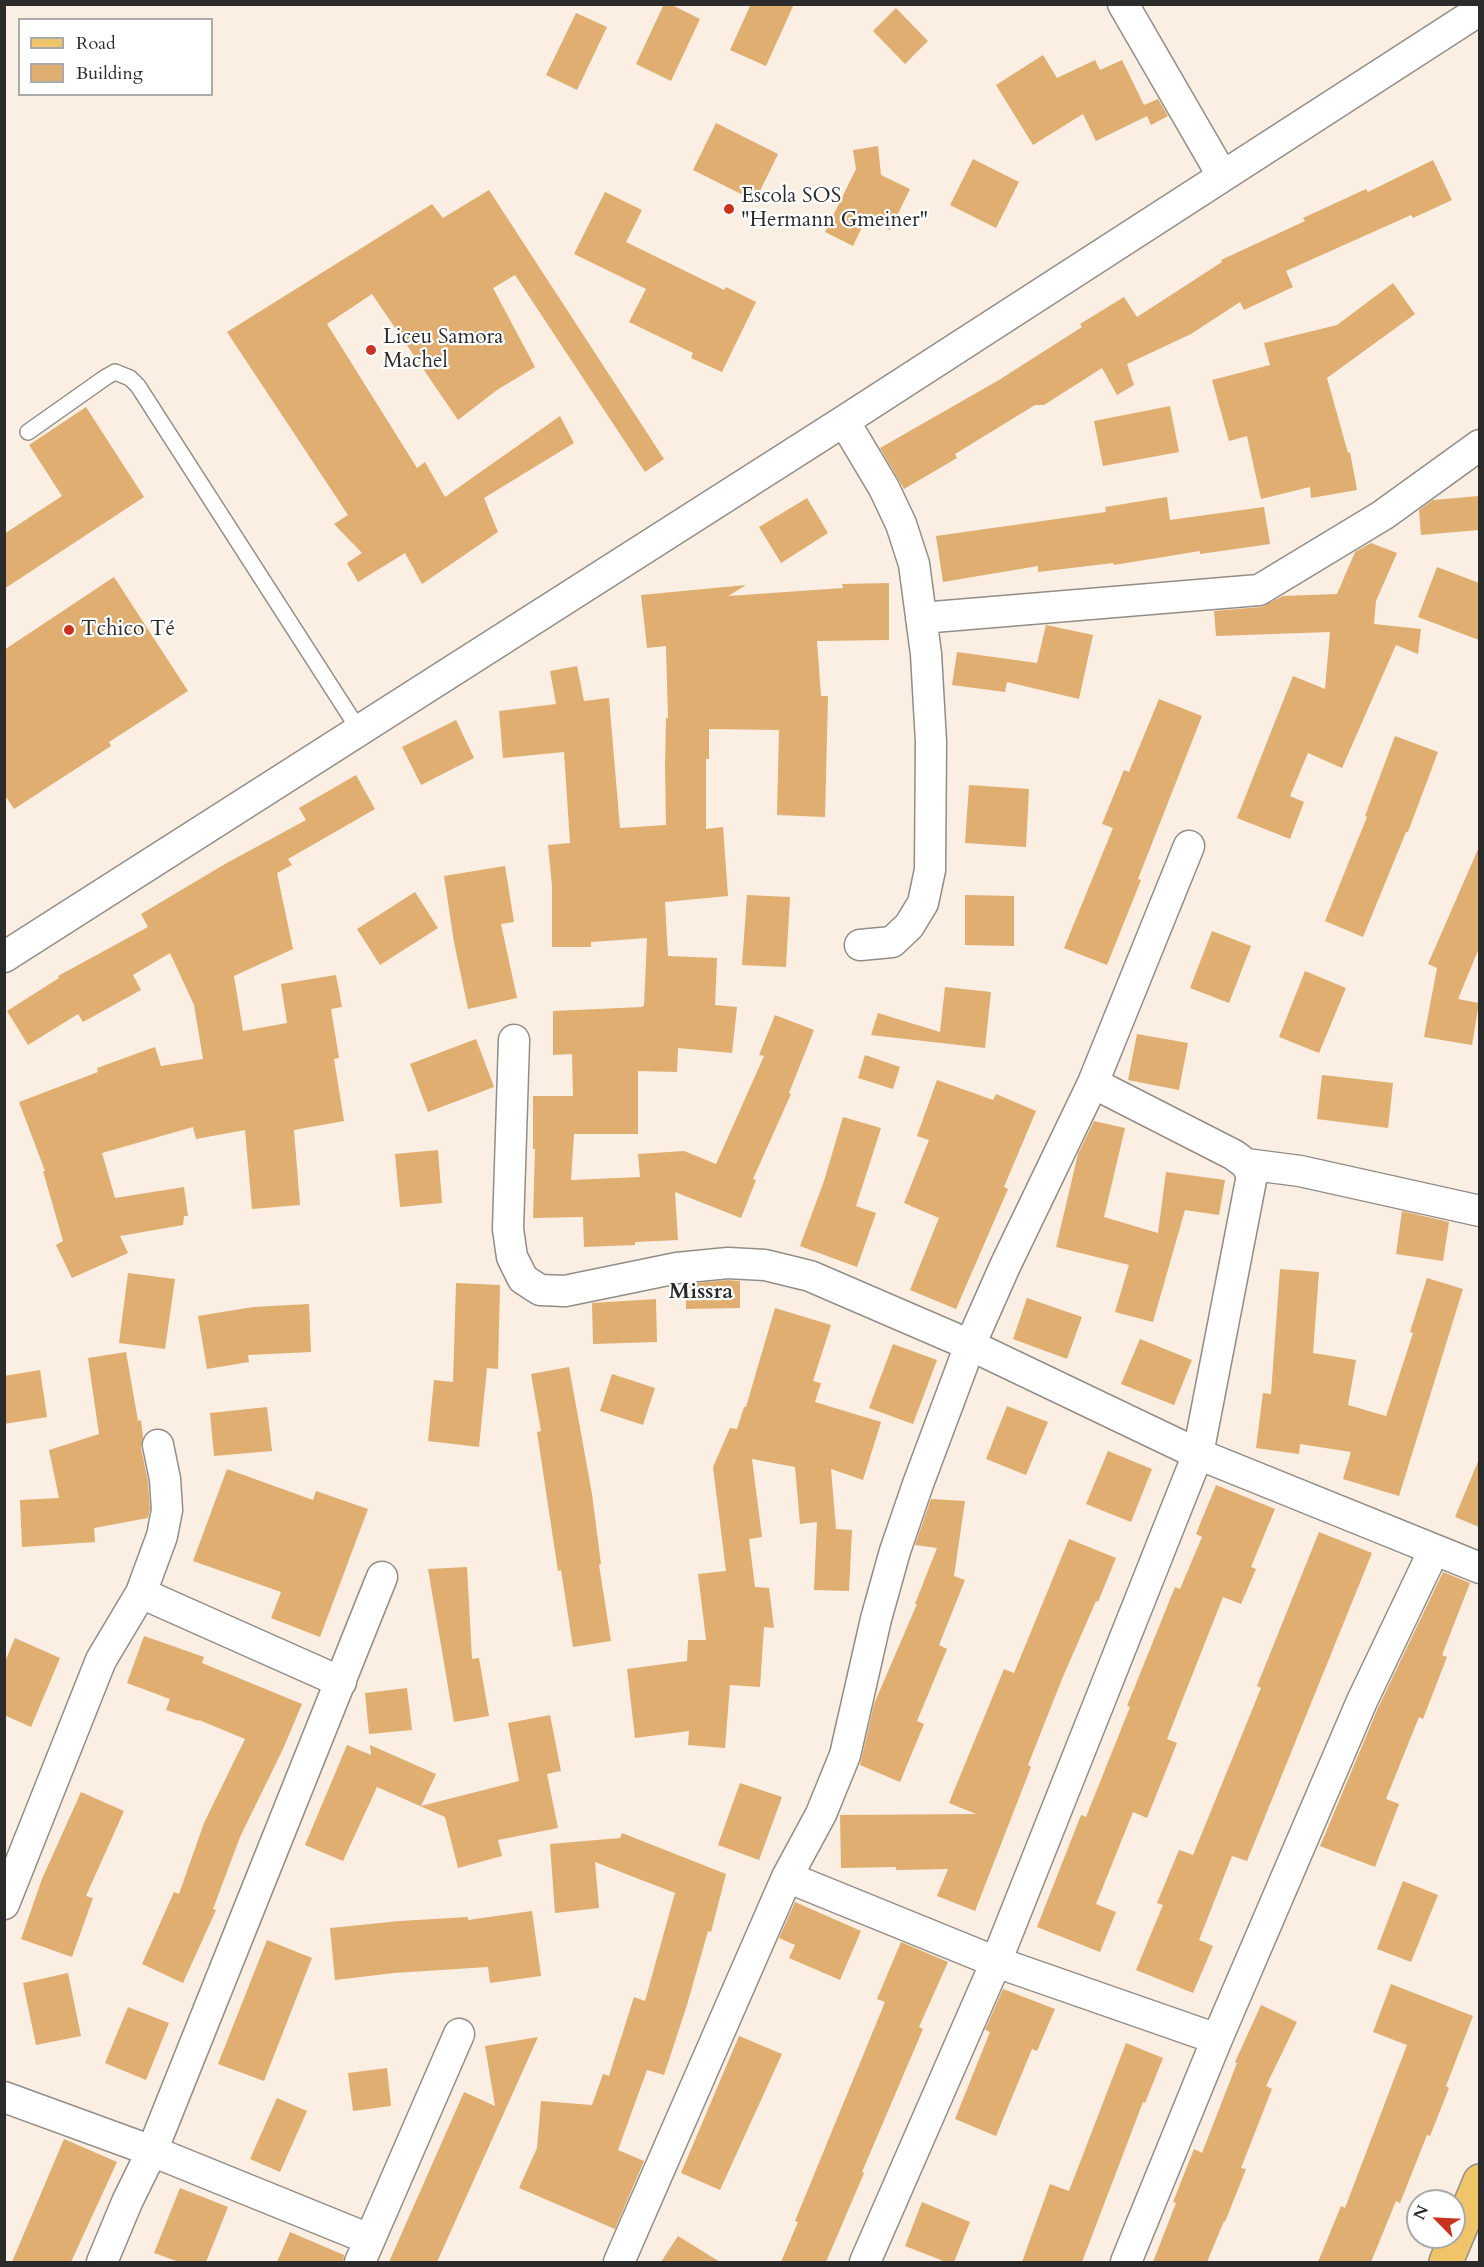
<!DOCTYPE html>
<html>
<head>
<meta charset="utf-8">
<style>
  body { margin:0 }
  #map { position:relative; width:1484px; height:2267px; overflow:hidden; background:#faefe2; font-family:Cardo,serif }
  canvas { display:block }
  .frame { position:absolute; inset:0; border:6px solid #2b2b2b; pointer-events:none }
  .legend { position:absolute; left:18px; top:18px; width:195px; height:78px; box-sizing:border-box; background:#fff; border:2px solid #aaa; margin:0; padding:8px 10px; list-style:none; font-size:18px; color:#2b2b2b }
  .legend li { display:flex; align-items:center; gap:12px; height:30px }
  .legend b { width:30px; border:2px solid #aaa }
  .north { position:absolute; left:1406px; top:2189px; width:60px; height:60px; box-sizing:border-box; background:#fff; border:2px solid #aaa; border-radius:50%; rotate:294deg; font-size:16px; font-weight:700; line-height:24px; text-align:center; color:#2b2b2b }
  .north::after { content:''; display:block; margin:auto; width:21px; height:27px; background:#c8321e; clip-path:polygon(50% 0,100% 100%,50% 72%,0 100%) }
</style>
</head>
<body>
<div id="map">
<canvas width="1484" height="2267"></canvas>
<div class="frame"></div>
<ul class="legend">
<li><b style="height:8px;background:#f0c469"></b>Road</li>
<li><b style="height:16px;background:#dfae70"></b>Building</li>
</ul>
<div class="north">N</div>
</div>
<script>
const ctx = document.querySelector('canvas').getContext('2d');
ctx.lineJoin = 'round';
function fill(path, color) {
  ctx.fillStyle = color;
  ctx.fill(path, 'evenodd');
}
function poly(rows) {
  const path = new Path2D();
  for (const r of rows) {
    path.moveTo(r[0], r[1]);
    for (let i = 2; i < r.length; i += 2) path.lineTo(r[i], r[i + 1]);
  }
  return path;
}
function strokePath(path, color, width, dash) {
  ctx.strokeStyle = color;
  ctx.lineWidth = width;
  ctx.lineCap = dash ? 'butt' : 'round';
  ctx.setLineDash(dash || []);
  ctx.stroke(path);
}
function drawText(font, color, halo, rows, align = 'center') {
  ctx.font = font + ' Cardo,serif';
  ctx.lineWidth = 4.5;
  ctx.setLineDash([]);
  ctx.textBaseline = 'middle';
  ctx.strokeStyle = halo;
  ctx.fillStyle = color;
  for (const [text, x, y, turn = 0] of rows) {
    ctx.save();
    ctx.translate(x, y);
    ctx.rotate((+turn || 0) * Math.PI / 180);
    ctx.textAlign = isNaN(turn) ? turn : align;
    if (halo) ctx.strokeText(text, 0, 0);
    ctx.fillText(text, 0, 0);
    ctx.restore();
  }
}
fill(poly([
  [664,4,670,4,700,19,671,81,636,64],
  [751,4,794,4,766,66,730,50],
  [896,8,928,41,905,64,873,31],
  [576,13,607,27,577,90,546,75],
  [1043,55,1057,78,1095,60,1100,70,1122,60,1144,105,1158,99,1168,116,1151,125,1147,116,1096,141,1083,114,1033,145,996,85],
  [716,123,778,154,755,201,693,170],
  [878,146,881,175,910,189,890,230,866,219,853,246,825,232,856,169,853,150],
  [973,159,1019,182,996,228,950,205],
  [1433,160,1452,200,1413,218,1411,215,1286,271,1293,287,1244,310,1240,302,1191,334,1127,364,1134,385,1117,395,1102,368,1044,405,1035,405,955,454,957,458,904,489,880,448,999,380,1082,327,1080,324,1124,297,1137,317,1222,262,1221,260,1305,221,1303,218,1366,189,1368,192],
  [489,190,664,459,645,472,515,275,493,288,535,367,497,390,458,420,372,294,327,324,417,468,425,462,445,497,560,416,574,443,484,498,498,532,422,584,405,553,358,582,347,563,362,553,334,524,348,515,227,332,432,204,443,218],
  [605,192,642,210,626,242,724,290,726,287,756,302,722,372,691,358,693,353,629,322,646,289,574,254],
  [1393,283,1415,314,1327,378,1348,453,1350,452,1357,490,1311,498,1310,487,1261,499,1247,436,1229,441,1212,380,1270,365,1264,343,1337,325],
  [1170,406,1179,452,1103,466,1094,421],
  [86,407,144,497,4,589,4,534,62,496,29,445],
  [1479,496,1479,530,1421,535,1419,510,1433,500],
  [1167,497,1170,520,1264,507,1270,544,1200,554,1200,551,1114,565,1113,563,1038,572,1038,566,943,582,936,536,1106,512,1105,507],
  [807,498,828,533,781,563,759,527],
  [1371,543,1397,553,1376,601,1374,624,1421,629,1418,654,1396,645,1342,768,1308,753,1290,796,1304,802,1290,839,1237,818,1293,676,1325,689,1330,632,1216,636,1214,611,1261,607,1283,596,1337,594,1355,552],
  [1437,567,1479,583,1479,640,1418,617],
  [114,577,188,691,109,742,111,746,14,809,4,794,4,650],
  [889,583,889,640,817,641,821,696,828,696,825,817,777,815,779,730,709,729,709,759,706,759,706,829,723,827,728,896,665,902,668,956,717,958,715,1005,737,1007,732,1053,678,1048,677,1072,638,1071,638,1134,574,1134,571,1180,640,1177,638,1154,684,1151,716,1164,764,1056,759,1055,775,1015,814,1030,789,1093,791,1094,753,1179,756,1180,741,1218,675,1192,678,1240,635,1242,635,1245,584,1247,583,1217,533,1218,535,1149,533,1149,533,1096,573,1096,572,1054,553,1055,553,1011,642,1007,644,1005,647,938,591,942,591,947,552,947,552,886,548,845,570,843,564,752,503,758,499,711,556,704,550,671,577,666,584,701,609,698,620,828,666,825,665,766,666,718,668,718,666,646,647,648,641,595,746,585,728,596,843,588,842,584],
  [1046,625,1093,635,1079,699,1007,682,1005,692,952,685,957,652,1037,663],
  [1159,699,1202,716,1138,879,1141,880,1107,965,1064,948,1113,828,1102,824,1124,770,1129,772],
  [456,720,474,758,421,785,402,747],
  [1395,736,1438,752,1408,832,1406,832,1363,937,1325,921,1367,817,1365,816],
  [356,775,375,809,288,859,292,865,277,873,293,949,234,976,243,1031,287,1023,281,984,336,975,342,1007,331,1009,339,1058,334,1059,344,1121,294,1130,300,1205,252,1209,245,1130,196,1139,193,1127,102,1153,115,1198,184,1187,188,1216,184,1216,183,1225,120,1236,128,1253,72,1278,56,1245,63,1241,43,1171,45,1171,19,1102,98,1072,97,1068,155,1047,161,1066,203,1059,194,1005,170,953,133,975,141,990,83,1022,78,1014,28,1045,7,1011,59,978,58,976,148,927,141,914,225,864,306,820,299,808],
  [969,785,1029,789,1026,847,965,843],
  [1479,847,1479,948,1458,999,1479,1003,1472,1045,1424,1037,1437,968,1428,964],
  [505,866,514,922,501,924,517,998,468,1009,454,942,444,876],
  [415,892,438,928,380,965,357,929],
  [747,895,790,897,786,967,742,965],
  [965,895,1014,896,1014,946,965,945],
  [1212,931,1251,946,1229,1003,1190,988],
  [1305,971,1346,988,1319,1053,1279,1037],
  [945,987,991,992,985,1048,871,1035,878,1013,940,1032],
  [1137,1034,1188,1043,1179,1090,1128,1080],
  [476,1039,494,1087,428,1112,410,1064],
  [865,1055,900,1067,893,1089,858,1078],
  [1322,1075,1393,1083,1388,1128,1317,1119],
  [937,1080,993,1100,996,1094,1036,1111,1004,1187,1008,1189,956,1309,910,1290,939,1218,904,1203,929,1140,917,1136],
  [843,1117,881,1128,856,1206,876,1213,857,1267,800,1246,824,1181],
  [1094,1121,1125,1128,1104,1217,1158,1233,1166,1172,1225,1180,1219,1215,1185,1210,1153,1322,1115,1312,1129,1265,1056,1247,1078,1154],
  [438,1150,442,1203,400,1207,395,1154],
  [1402,1211,1449,1222,1443,1261,1396,1254],
  [1280,1269,1319,1272,1313,1353,1356,1360,1348,1405,1386,1416,1413,1333,1410,1332,1427,1278,1463,1289,1399,1496,1343,1479,1351,1452,1300,1444,1299,1454,1256,1448,1263,1393,1271,1394],
  [128,1273,175,1279,165,1349,119,1343],
  [728,1280,740,1281,740,1308,686,1309,686,1284],
  [456,1283,500,1285,498,1369,487,1368,479,1447,428,1441,434,1380,453,1382],
  [1027,1298,1082,1317,1067,1359,1013,1339],
  [656,1299,657,1342,593,1344,592,1303],
  [309,1304,311,1352,248,1355,249,1362,207,1369,198,1316,253,1307],
  [775,1308,831,1325,813,1381,821,1383,815,1402,881,1422,863,1480,831,1469,836,1529,852,1530,849,1591,814,1590,817,1522,800,1524,795,1467,752,1459,762,1537,749,1539,755,1587,769,1588,774,1628,764,1627,760,1687,730,1685,725,1748,688,1745,689,1731,635,1738,627,1669,687,1661,688,1640,706,1640,698,1574,726,1571,713,1467,730,1428,737,1429,744,1407,746,1407],
  [1140,1339,1192,1360,1174,1405,1121,1384],
  [893,1344,937,1360,913,1424,869,1408],
  [126,1352,138,1421,141,1420,143,1437,141,1448,148,1481,150,1509,148,1518,94,1528,95,1542,22,1547,20,1500,59,1498,49,1450,99,1434,88,1358],
  [569,1367,592,1494,601,1564,599,1565,611,1641,573,1647,561,1570,558,1571,537,1432,541,1431,531,1374],
  [40,1370,47,1417,4,1424,4,1376],
  [612,1374,655,1388,643,1425,600,1411],
  [1007,1406,1048,1422,1026,1475,986,1459],
  [267,1407,272,1451,214,1456,210,1413],
  [1108,1451,1152,1469,1131,1522,1086,1504],
  [1479,1459,1479,1527,1455,1517],
  [227,1469,313,1500,316,1491,368,1509,320,1637,271,1618,281,1592,193,1561],
  [1216,1485,1275,1509,1251,1567,1256,1569,1241,1604,1223,1597,1167,1739,1177,1743,1147,1818,1133,1812,1096,1904,1116,1912,1100,1952,1037,1927,1081,1815,1086,1817,1130,1707,1127,1706,1175,1587,1180,1589,1202,1537,1196,1534],
  [931,1499,965,1501,954,1576,965,1580,939,1645,947,1649,917,1721,924,1724,900,1782,860,1765,874,1704,917,1604,915,1604,937,1548,915,1545],
  [1319,1532,1372,1553,1247,1861,1232,1856,1199,1940,1213,1946,1193,1993,1136,1970,1163,1905,1157,1903,1179,1850,1193,1855,1261,1688,1257,1686],
  [1069,1539,1116,1558,1098,1602,1096,1601,1062,1679,1028,1765,1031,1767,975,1911,937,1896,948,1869,896,1870,896,1867,841,1868,840,1815,976,1814,949,1803,1004,1669,1014,1673],
  [467,1567,472,1659,479,1658,489,1716,454,1722,428,1569],
  [1443,1572,1470,1583,1442,1655,1447,1657,1423,1719,1419,1717,1386,1799,1399,1804,1375,1867,1320,1846,1378,1708],
  [144,1636,204,1657,202,1663,302,1704,283,1749,240,1837,213,1909,216,1910,183,1983,142,1964,174,1892,179,1894,204,1823,245,1739,199,1720,199,1721,166,1710,170,1699,127,1683],
  [15,1638,60,1658,31,1727,4,1715,4,1664],
  [407,1688,412,1730,369,1734,365,1693],
  [550,1715,561,1771,547,1774,558,1828,498,1840,502,1856,458,1868,445,1817,377,1787,343,1861,305,1845,347,1745,371,1755,370,1745,436,1774,421,1806,519,1781,508,1723],
  [740,1783,782,1797,759,1860,718,1845],
  [81,1792,124,1811,86,1896,93,1898,72,1957,21,1939,42,1879],
  [622,1833,726,1874,711,1932,708,1931,687,2005,664,2075,647,2070,618,2150,644,2161,615,2229,519,2188,537,2148,541,2101,592,2105,603,2074,609,2076,634,1997,645,2001,675,1893,595,1862,599,1908,555,1913,550,1844,620,1838],
  [1403,1881,1438,1895,1411,1962,1377,1949],
  [795,1902,861,1931,840,1980,789,1958,795,1945,779,1938],
  [532,1911,541,1976,490,1983,488,1967,394,1973,335,1980,330,1928,400,1921,468,1917,468,1920],
  [267,1940,312,1958,264,2081,218,2064],
  [901,1942,948,1962,919,2027,923,2029,862,2172,864,2173,826,2262,781,2262,798,2222,795,2221,885,2002,877,1999],
  [68,1973,81,2036,36,2045,23,1983],
  [1391,1984,1473,2016,1446,2086,1449,2088,1430,2136,1427,2135,1400,2203,1396,2201,1371,2262,1318,2262,1341,2206,1345,2208,1407,2045,1373,2032],
  [1003,1989,1055,2009,1037,2051,1032,2049,996,2136,955,2119,990,2032,985,2030],
  [1261,2005,1297,2022,1266,2086,1272,2089,1241,2168,1246,2169,1225,2222,1224,2221,1207,2262,1153,2262,1176,2203,1173,2202,1194,2149,1202,2153,1237,2063,1235,2062],
  [128,2007,169,2023,146,2080,105,2063],
  [739,2036,782,2054,720,2190,681,2173],
  [538,2037,437,2262,389,2262,464,2092,495,2106,485,2046],
  [1126,2043,1163,2058,1145,2103,1143,2102,1082,2262,1022,2262,1050,2184,1069,2191],
  [387,2068,391,2106,353,2111,348,2073],
  [277,2098,307,2111,280,2172,250,2159],
  [64,2139,117,2162,71,2262,12,2262],
  [180,2188,228,2207,206,2262,179,2262,154,2253],
  [922,2202,970,2222,954,2262,946,2262,905,2246],
  [290,2232,344,2255,343,2262,277,2262],
  [678,2236,720,2262,661,2262]
]), '#dfae70');
const lane = poly([
  [28,432,106,377,115,372,130,378,138,386,359,730]
]);
const street = poly([
  [1123,4,1222,175],
  [844,421,884,488,901,524,914,564,926,654,931,742,930,870,923,903,909,926,892,942,860,945],
  [921,618,1259,590,1383,515,1480,445],
  [4,957,844,421,1480,10],
  [514,1040,508,1229,512,1257,523,1279,540,1290,565,1291,677,1268,728,1263,765,1265,810,1276,970,1345,1198,1454,1480,1568],
  [1246,1164,1300,1171,1480,1211],
  [141,1593,341,1682],
  [787,1877,996,1962,1217,2039],
  [4,1904,101,1660,141,1593,162,1536,167,1510,165,1479,158,1445],
  [4,2097,152,2151,369,2239],
  [102,2262,127,2202,152,2151,382,1577],
  [360,2262,459,2034],
  [619,2262,787,1877,821,1814,845,1755,876,1619,895,1551,918,1484,970,1345,1005,1266,1093,1083,1189,846],
  [865,2262,996,1962,1198,1454,1252,1175,1246,1164,1234,1155,1093,1083],
  [1126,2262,1217,2039,1362,1701,1434,1550]
]);
const primary = poly([
  [1446,2262,1480,2181]
]);
strokePath(lane, '#928d86', 18);
strokePath(street, '#928d86', 33);
strokePath(primary, '#928d86', 36);
strokePath(lane, '#fff', 15);
strokePath(street, '#fff', 30);
strokePath(primary, '#f0c469', 33);
for (const [x, y, r, color] of [
  [729,209,6,"#c8321e"],
  [371,350,6,"#c8321e"],
  [69,630,6,"#c8321e"]
]) {
  const dot = new Path2D();
  dot.arc(x, y, r, 0, 2 * Math.PI);
  ctx.fillStyle = color;
  ctx.fill(dot);
  strokePath(dot, '#fff', 2);
}
drawText('21px', '#2b2b2b', '#fff', [
  ["Escola SOS",741,197],
  ["\"Hermann Gmeiner\"",741,221],
  ["Liceu Samora",383,338],
  ["Machel",383,362],
  ["Tchico Té",81,630]
], 'left');
drawText('bold 22px', '#2b2b2b', '#fff', [
  ["Missra",701,1293]
]);
</script>
</body>
</html>
